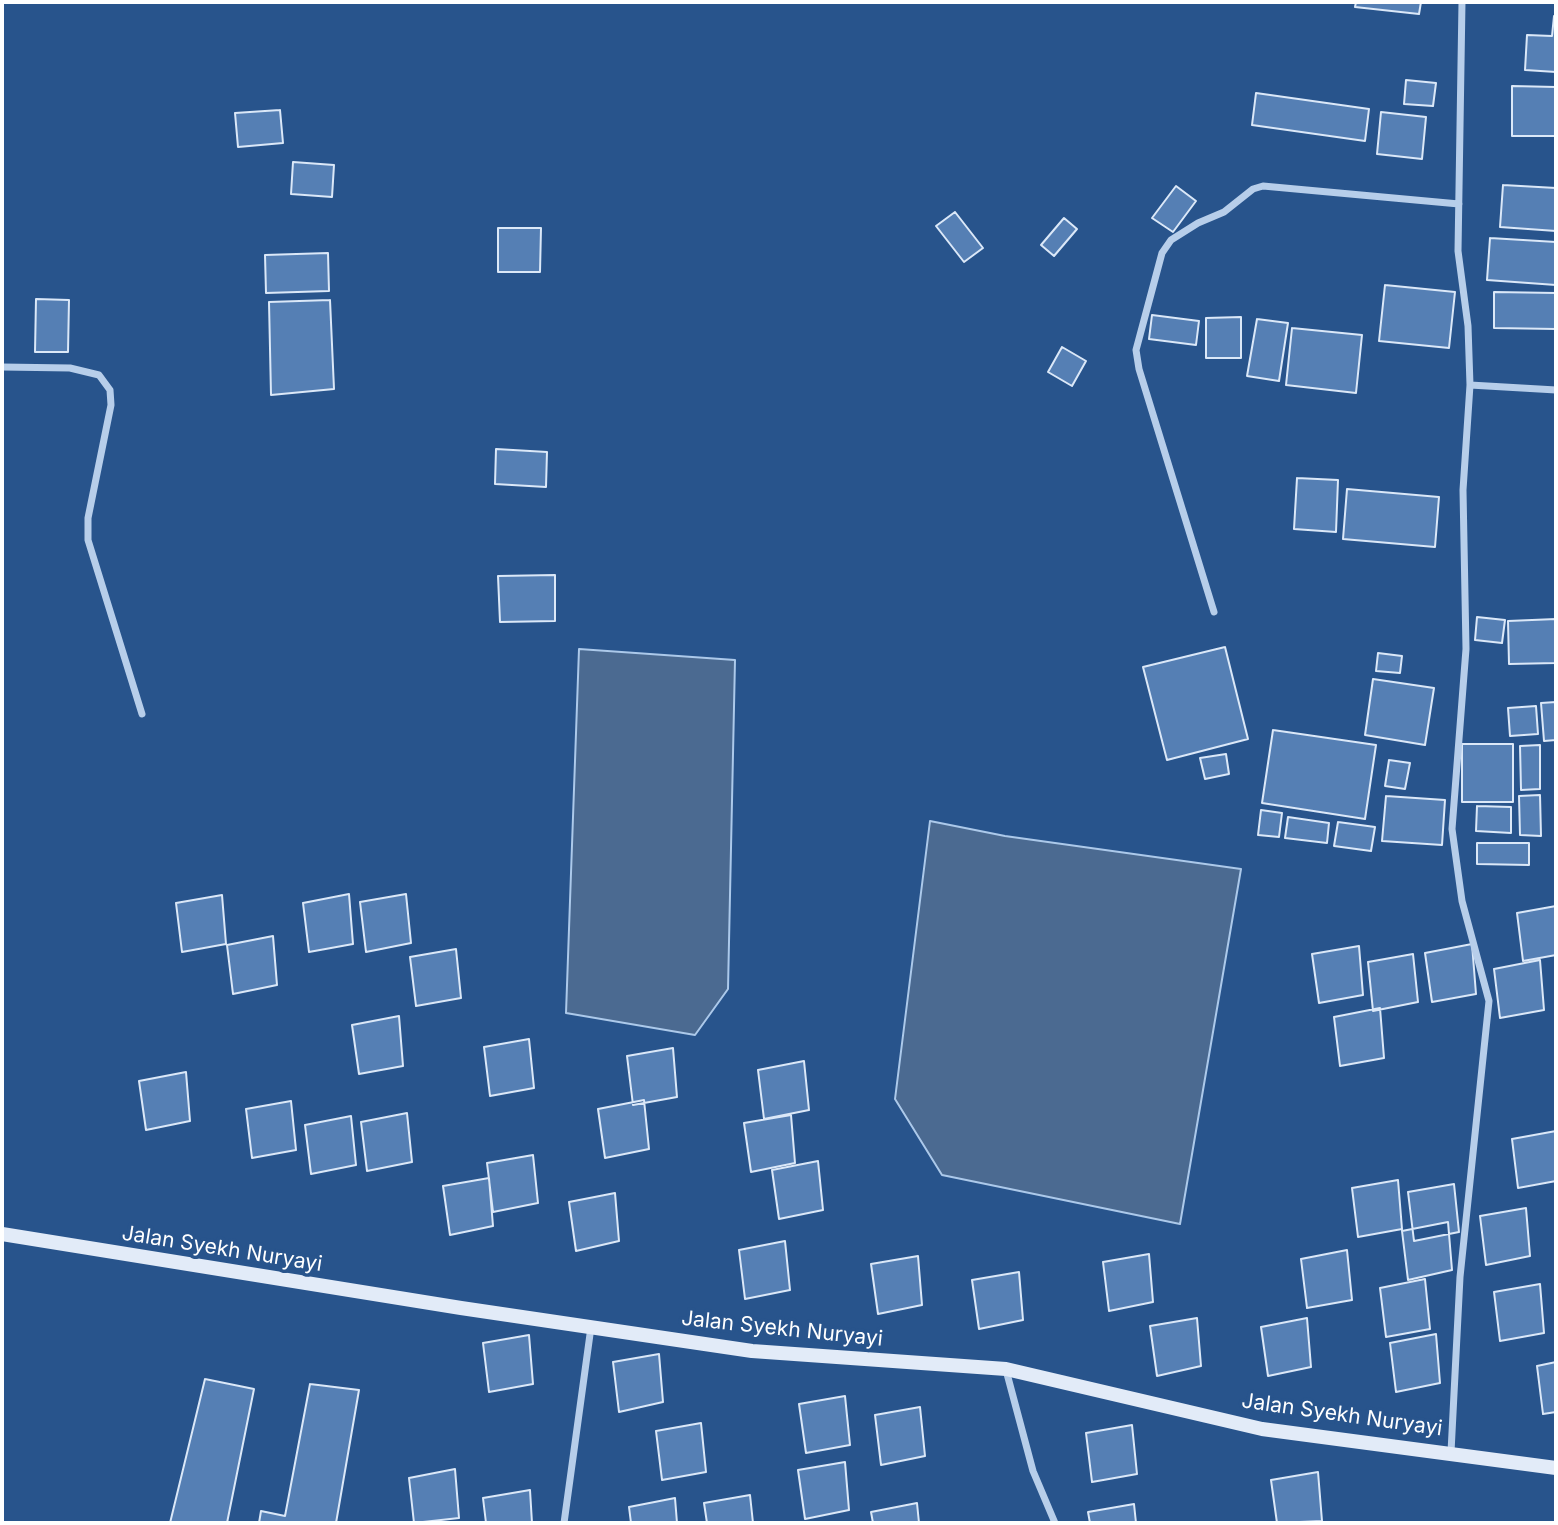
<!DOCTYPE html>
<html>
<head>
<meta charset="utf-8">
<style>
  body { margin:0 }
  #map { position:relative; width:1558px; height:1525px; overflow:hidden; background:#28548c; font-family:Inter,sans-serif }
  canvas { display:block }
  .frame { position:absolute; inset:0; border:4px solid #fff; pointer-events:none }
</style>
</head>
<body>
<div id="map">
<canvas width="1558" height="1525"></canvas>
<div class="frame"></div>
</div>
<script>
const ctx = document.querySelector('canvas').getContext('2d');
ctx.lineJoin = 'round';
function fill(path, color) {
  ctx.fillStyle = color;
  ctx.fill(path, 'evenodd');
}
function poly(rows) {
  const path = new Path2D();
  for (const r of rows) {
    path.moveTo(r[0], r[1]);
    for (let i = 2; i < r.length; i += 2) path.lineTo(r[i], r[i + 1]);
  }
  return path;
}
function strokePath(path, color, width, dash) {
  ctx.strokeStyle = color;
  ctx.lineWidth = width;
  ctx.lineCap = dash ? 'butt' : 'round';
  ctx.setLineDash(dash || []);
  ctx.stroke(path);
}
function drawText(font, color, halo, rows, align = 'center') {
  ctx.font = font + ' Inter,sans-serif';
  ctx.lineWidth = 7;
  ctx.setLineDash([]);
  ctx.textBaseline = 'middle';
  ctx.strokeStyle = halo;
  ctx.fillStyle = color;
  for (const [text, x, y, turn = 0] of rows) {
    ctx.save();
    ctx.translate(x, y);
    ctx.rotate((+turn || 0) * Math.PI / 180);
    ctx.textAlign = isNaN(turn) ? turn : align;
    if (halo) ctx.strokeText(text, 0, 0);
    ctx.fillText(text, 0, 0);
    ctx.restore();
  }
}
const water = poly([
  [579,649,735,660,728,989,695,1035,566,1013,579,649],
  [930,821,1005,836,1241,869,1180,1224,942,1175,895,1099,930,821]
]);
fill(water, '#4b6a91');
strokePath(water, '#acc9ea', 2);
const building = poly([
  [1356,2,1421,2,1419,14,1355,7,1356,2],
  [1554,16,1556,16,1556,72,1525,70,1527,35,1552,36,1554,16],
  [1406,80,1436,83,1433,106,1404,104,1406,80],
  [1512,86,1556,87,1556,136,1512,136,1512,86],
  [1256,93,1369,109,1365,141,1252,125,1256,93],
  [280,110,283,143,238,147,235,113,280,110],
  [1381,112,1426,117,1422,159,1377,154,1381,112],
  [293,162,334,165,332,197,291,194,293,162],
  [1503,185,1556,188,1556,231,1500,227,1503,185],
  [1176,186,1196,201,1173,232,1152,218,1176,186],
  [955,212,983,248,964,262,936,226,955,212],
  [1064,218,1077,229,1054,256,1041,245,1064,218],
  [498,228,541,228,540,272,498,272,498,228],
  [1490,238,1556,242,1556,285,1487,280,1490,238],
  [328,253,329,291,266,293,265,255,328,253],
  [1385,285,1455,292,1449,348,1379,341,1385,285],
  [1494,292,1556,293,1556,329,1494,328,1494,292],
  [36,299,69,300,68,352,35,352,36,299],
  [330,300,334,389,271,395,269,302,330,300],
  [1152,315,1199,321,1196,345,1149,339,1152,315],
  [1241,317,1241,358,1206,358,1206,318,1241,317],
  [1257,319,1288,323,1279,381,1247,376,1257,319],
  [1292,328,1362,335,1356,393,1286,385,1292,328],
  [1062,347,1086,361,1072,386,1048,372,1062,347],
  [496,449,547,452,546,487,495,484,496,449],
  [1297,478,1338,480,1336,532,1294,529,1297,478],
  [1347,489,1439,497,1435,547,1343,539,1347,489],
  [555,575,555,621,500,622,498,576,555,575],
  [1477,617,1505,620,1502,643,1475,640,1477,617],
  [1556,619,1556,663,1509,664,1508,621,1556,619],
  [1225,647,1248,739,1167,760,1143,667,1225,647],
  [1378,653,1402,656,1400,673,1376,671,1378,653],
  [1373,679,1434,688,1425,745,1365,735,1373,679],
  [1556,702,1556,740,1544,741,1541,703,1556,702],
  [1536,706,1538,734,1510,736,1508,708,1536,706],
  [1273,730,1376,745,1365,819,1262,803,1273,730],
  [1462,744,1513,744,1513,802,1462,802,1462,744],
  [1540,745,1540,789,1521,790,1520,746,1540,745],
  [1226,754,1229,774,1205,779,1200,758,1226,754],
  [1389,760,1410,763,1405,789,1385,786,1389,760],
  [1540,795,1541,836,1520,835,1519,796,1540,795],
  [1386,796,1445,800,1442,845,1382,841,1386,796],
  [1477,806,1511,807,1511,833,1476,831,1477,806],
  [1261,810,1282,813,1279,837,1258,835,1261,810],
  [1288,817,1329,823,1327,843,1285,838,1288,817],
  [1338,822,1375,827,1371,851,1334,846,1338,822],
  [1477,843,1529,843,1529,865,1477,864,1477,843],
  [349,894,353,944,309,952,303,903,349,894],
  [406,894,411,943,366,952,360,902,406,894],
  [222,895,226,944,182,952,176,903,222,895],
  [1556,906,1556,955,1523,961,1517,913,1556,906],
  [273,936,277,985,233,994,227,945,273,936],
  [1472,944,1476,994,1432,1002,1425,953,1472,944],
  [1359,946,1363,995,1319,1003,1312,954,1359,946],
  [456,949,461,998,416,1006,410,957,456,949],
  [1413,954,1418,1002,1373,1011,1368,962,1413,954],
  [1540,960,1544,1010,1500,1018,1494,969,1540,960],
  [1380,1008,1384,1058,1340,1066,1334,1017,1380,1008],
  [399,1016,403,1066,359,1074,352,1025,399,1016],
  [529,1039,534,1088,490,1096,484,1047,529,1039],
  [673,1048,677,1097,633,1105,627,1056,673,1048],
  [804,1061,809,1110,764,1119,758,1070,804,1061],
  [186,1072,190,1121,146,1130,139,1081,186,1072],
  [644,1100,649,1149,605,1158,598,1109,644,1100],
  [291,1101,296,1150,252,1158,246,1109,291,1101],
  [407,1113,412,1162,367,1171,361,1122,407,1113],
  [791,1115,795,1163,751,1172,744,1123,791,1115],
  [351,1116,356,1165,311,1174,305,1125,351,1116],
  [1556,1131,1556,1181,1518,1188,1512,1139,1556,1131],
  [533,1155,538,1203,493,1212,487,1163,533,1155],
  [818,1161,823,1210,779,1219,772,1170,818,1161],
  [489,1178,493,1226,450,1235,443,1186,489,1178],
  [1398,1180,1402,1229,1358,1237,1352,1188,1398,1180],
  [1454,1184,1459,1232,1414,1241,1408,1192,1454,1184],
  [615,1193,619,1241,576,1251,569,1202,615,1193],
  [1526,1208,1530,1256,1486,1265,1480,1216,1526,1208],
  [1448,1222,1452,1270,1408,1280,1402,1231,1448,1222],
  [785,1241,790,1290,745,1299,739,1250,785,1241],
  [1347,1250,1352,1300,1307,1308,1301,1259,1347,1250],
  [1149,1254,1153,1302,1109,1311,1103,1262,1149,1254],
  [918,1256,922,1305,878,1314,871,1264,918,1256],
  [1019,1272,1023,1320,979,1329,972,1280,1019,1272],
  [1425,1279,1430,1329,1386,1337,1380,1288,1425,1279],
  [1540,1284,1544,1333,1500,1341,1494,1292,1540,1284],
  [1197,1318,1201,1366,1157,1376,1150,1326,1197,1318],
  [1307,1318,1311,1367,1268,1376,1261,1327,1307,1318],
  [1436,1334,1440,1383,1396,1392,1390,1343,1436,1334],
  [529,1335,533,1384,489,1392,483,1343,529,1335],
  [659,1354,663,1402,619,1412,613,1362,659,1354],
  [1556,1362,1556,1412,1543,1414,1537,1366,1556,1362],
  [205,1379,254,1389,227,1523,170,1523,205,1379],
  [310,1384,359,1390,336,1523,259,1523,261,1511,285,1516,310,1384],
  [845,1396,850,1445,806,1453,799,1404,845,1396],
  [920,1407,925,1456,881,1465,875,1415,920,1407],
  [701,1423,706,1472,662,1480,656,1431,701,1423],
  [1132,1425,1137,1474,1092,1482,1086,1433,1132,1425],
  [845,1462,849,1510,805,1519,798,1470,845,1462],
  [455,1469,459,1518,414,1523,409,1478,455,1469],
  [1318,1472,1322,1521,1277,1523,1271,1480,1318,1472],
  [530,1490,532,1523,486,1523,483,1498,530,1490],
  [750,1495,753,1523,707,1523,704,1503,750,1495],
  [675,1498,677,1523,631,1523,629,1507,675,1498],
  [917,1503,919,1523,873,1523,871,1512,917,1503],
  [1134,1504,1136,1523,1090,1523,1088,1512,1134,1504]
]);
fill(building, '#557fb4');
strokePath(building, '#dbe8f8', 2);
strokePath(poly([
  [2,367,70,368,99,375,110,390,111,405,88,518,88,540,142,714],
  [1470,385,1556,390],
  [1214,612,1139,369,1136,350,1162,253,1171,240,1198,223,1224,212,1253,189,1263,186,1459,204],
  [1006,1370,1033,1471,1055,1523],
  [1451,1452,1460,1277,1489,1001,1462,901,1452,829,1466,649,1463,490,1470,385,1468,326,1458,251,1462,2],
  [564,1523,591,1327]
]), '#b7ceea', 7);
strokePath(poly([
  [2,1234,461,1308,752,1351,1006,1369,1262,1429,1556,1468]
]), '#e2ebf8', 14);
drawText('21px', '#fff', '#28548c', [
  ["Jalan Syekh Nuryayi",222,1249,9],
  ["Jalan Syekh Nuryayi",782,1329,6],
  ["Jalan Syekh Nuryayi",1342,1415,8]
]);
</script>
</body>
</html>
